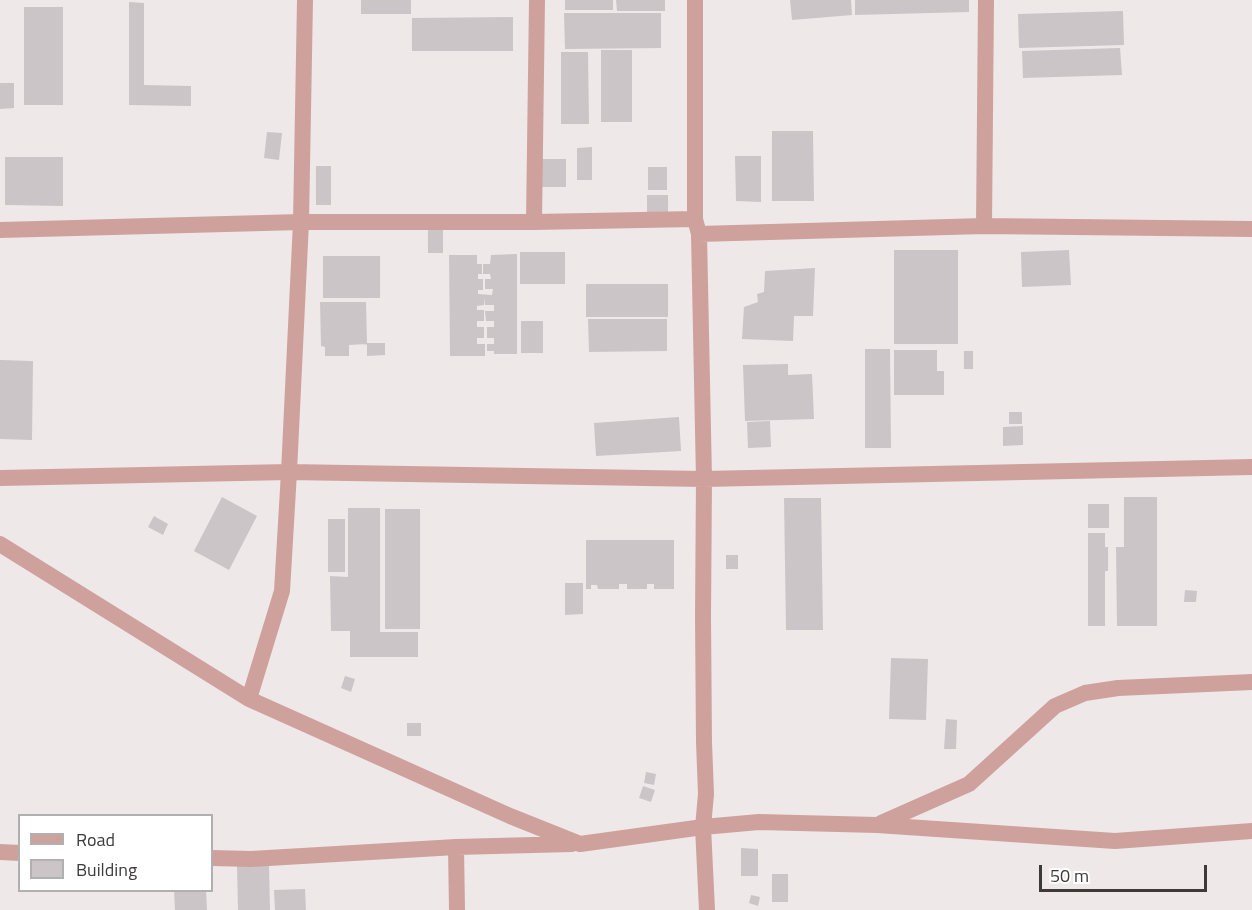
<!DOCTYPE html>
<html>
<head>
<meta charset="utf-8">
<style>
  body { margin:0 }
  #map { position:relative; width:1252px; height:910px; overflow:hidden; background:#efe8e9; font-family:"Titillium Web",sans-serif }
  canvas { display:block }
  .legend { position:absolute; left:18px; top:814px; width:195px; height:78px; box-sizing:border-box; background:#fff; border:2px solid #b1b0b0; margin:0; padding:8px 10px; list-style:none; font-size:18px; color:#3d3a3a }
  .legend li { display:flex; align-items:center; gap:12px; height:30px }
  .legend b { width:30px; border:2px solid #b1b0b0 }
  .scale { position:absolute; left:1039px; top:865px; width:168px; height:27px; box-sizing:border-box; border:3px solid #3d3a3a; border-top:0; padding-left:8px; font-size:18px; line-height:21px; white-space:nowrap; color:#3d3a3a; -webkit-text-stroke:4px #fff; paint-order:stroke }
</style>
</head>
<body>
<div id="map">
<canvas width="1252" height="910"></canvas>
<ul class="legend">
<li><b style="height:8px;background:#cfa19c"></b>Road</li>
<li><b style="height:16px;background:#cbc5c8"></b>Building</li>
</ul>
<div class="scale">50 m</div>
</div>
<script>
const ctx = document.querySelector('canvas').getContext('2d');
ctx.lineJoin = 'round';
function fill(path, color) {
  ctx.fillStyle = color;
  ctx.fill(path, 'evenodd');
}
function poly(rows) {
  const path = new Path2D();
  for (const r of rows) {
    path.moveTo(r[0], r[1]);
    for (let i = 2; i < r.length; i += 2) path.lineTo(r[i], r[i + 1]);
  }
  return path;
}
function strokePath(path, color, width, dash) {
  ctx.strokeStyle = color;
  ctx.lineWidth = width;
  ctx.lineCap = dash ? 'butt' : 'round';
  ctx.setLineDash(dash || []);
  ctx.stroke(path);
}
fill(poly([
  [361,0,411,0,411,14,361,14],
  [565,0,613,0,613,10,565,10],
  [616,0,665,0,665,11,617,11],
  [790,0,851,0,852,15,792,20],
  [855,0,969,0,969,12,855,15],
  [129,2,144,3,144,85,191,86,191,106,129,105],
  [24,7,63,7,63,105,24,105],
  [1123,11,1124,45,1019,48,1018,14],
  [564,13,661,13,661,48,565,49],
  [513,17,513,51,412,51,412,18],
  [1120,48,1122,75,1023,78,1022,51],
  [601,50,632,50,632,122,601,122],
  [561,52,588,52,589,124,561,124],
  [0,83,14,83,14,108,0,109],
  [772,131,813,131,814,201,772,201],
  [267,132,282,133,279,160,264,158],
  [592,147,592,180,577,180,577,148],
  [735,156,761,156,761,202,736,201],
  [5,157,63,157,63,206,5,205],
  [537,159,566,159,566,187,538,187],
  [316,166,331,166,331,205,316,205],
  [648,167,667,167,667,190,648,190],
  [647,195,668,195,668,213,647,213],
  [428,225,443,225,443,253,428,253],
  [894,250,958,250,958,344,894,344],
  [1069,250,1071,285,1022,287,1021,252],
  [520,252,565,252,565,284,520,284],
  [517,254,517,354,494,354,494,351,487,351,487,344,494,344,494,338,487,338,487,327,494,327,494,321,486,321,485,311,494,311,494,305,485,305,484,298,484,305,477,306,477,310,484,310,484,321,477,321,477,327,484,327,484,338,477,338,477,344,485,344,485,356,450,356,449,255,477,255,477,264,482,264,482,274,478,274,478,279,483,279,483,290,478,290,478,294,492,295,493,289,485,289,485,279,491,279,490,274,483,274,483,264,490,264,491,255],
  [323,256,380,256,380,298,323,298],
  [815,268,813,316,794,316,793,341,742,339,744,307,758,302,757,294,764,292,765,271],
  [586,284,668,284,668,317,586,317],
  [320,302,366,302,367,344,349,345,349,356,325,356,325,347,321,346],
  [588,319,667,319,667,351,589,352],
  [521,321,543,321,543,353,521,353],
  [367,343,385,343,385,355,367,356],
  [865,349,890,349,891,448,865,448],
  [894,350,937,350,937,371,944,371,944,395,894,395],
  [964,351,973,351,973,369,964,369],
  [0,360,33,361,32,440,0,439],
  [788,364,788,375,812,374,814,419,745,421,743,365],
  [1009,412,1022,412,1022,424,1009,424],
  [679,417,681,451,596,456,594,423],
  [770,421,771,447,748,448,747,422],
  [1023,426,1023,445,1003,446,1003,427],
  [222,497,257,516,229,570,194,551],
  [1124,497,1157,497,1157,626,1117,626,1116,547,1124,547],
  [784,498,821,498,823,630,786,630],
  [1088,504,1109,504,1109,528,1088,528],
  [348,508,380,508,380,632,418,632,418,657,350,657,350,631,331,631,330,576,348,577],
  [385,509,420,509,420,629,385,629],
  [154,516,168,524,163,535,148,527],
  [328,519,345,519,345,572,328,572],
  [1088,533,1105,533,1105,547,1108,547,1108,571,1105,571,1105,626,1088,626],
  [586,540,674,540,674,589,654,589,654,584,647,584,647,589,627,589,627,584,619,584,619,589,598,589,597,585,591,585,591,589,586,589],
  [726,555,738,555,738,569,726,569],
  [565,583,583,583,583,614,565,615],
  [1185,590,1197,591,1196,602,1184,602],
  [891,658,928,659,926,720,889,719],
  [345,676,355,679,351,692,341,688],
  [946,719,957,720,956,749,944,749],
  [407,723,421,723,421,736,407,736],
  [646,772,656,774,654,785,644,783],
  [643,786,655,790,651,802,639,798],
  [741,848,758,849,758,876,741,876],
  [269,865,270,910,238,910,237,866],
  [772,874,788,874,788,902,772,902],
  [305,889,306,910,275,910,274,890],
  [174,890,206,890,207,910,175,910],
  [751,895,760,897,758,906,749,903]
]), '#cbc5c8');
strokePath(poly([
  [695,0,695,219,699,234,704,479,703,617,704,742,706,794,703,827,707,910],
  [534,222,537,0],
  [984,226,986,0],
  [0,230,301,222,534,222,695,219],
  [699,234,984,226,1252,229],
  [0,478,289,472,704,479,1252,467],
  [0,544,249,699,510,816,580,844,703,827,759,822,877,825,1115,841,1252,831],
  [249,699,282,591,289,472,301,222,305,0],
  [881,823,969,784,1055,706,1085,693,1118,688,1252,682],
  [0,852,20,853],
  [212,858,251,859,456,847],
  [457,910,456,847,572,844]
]), '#cfa19c', 16);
</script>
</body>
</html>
